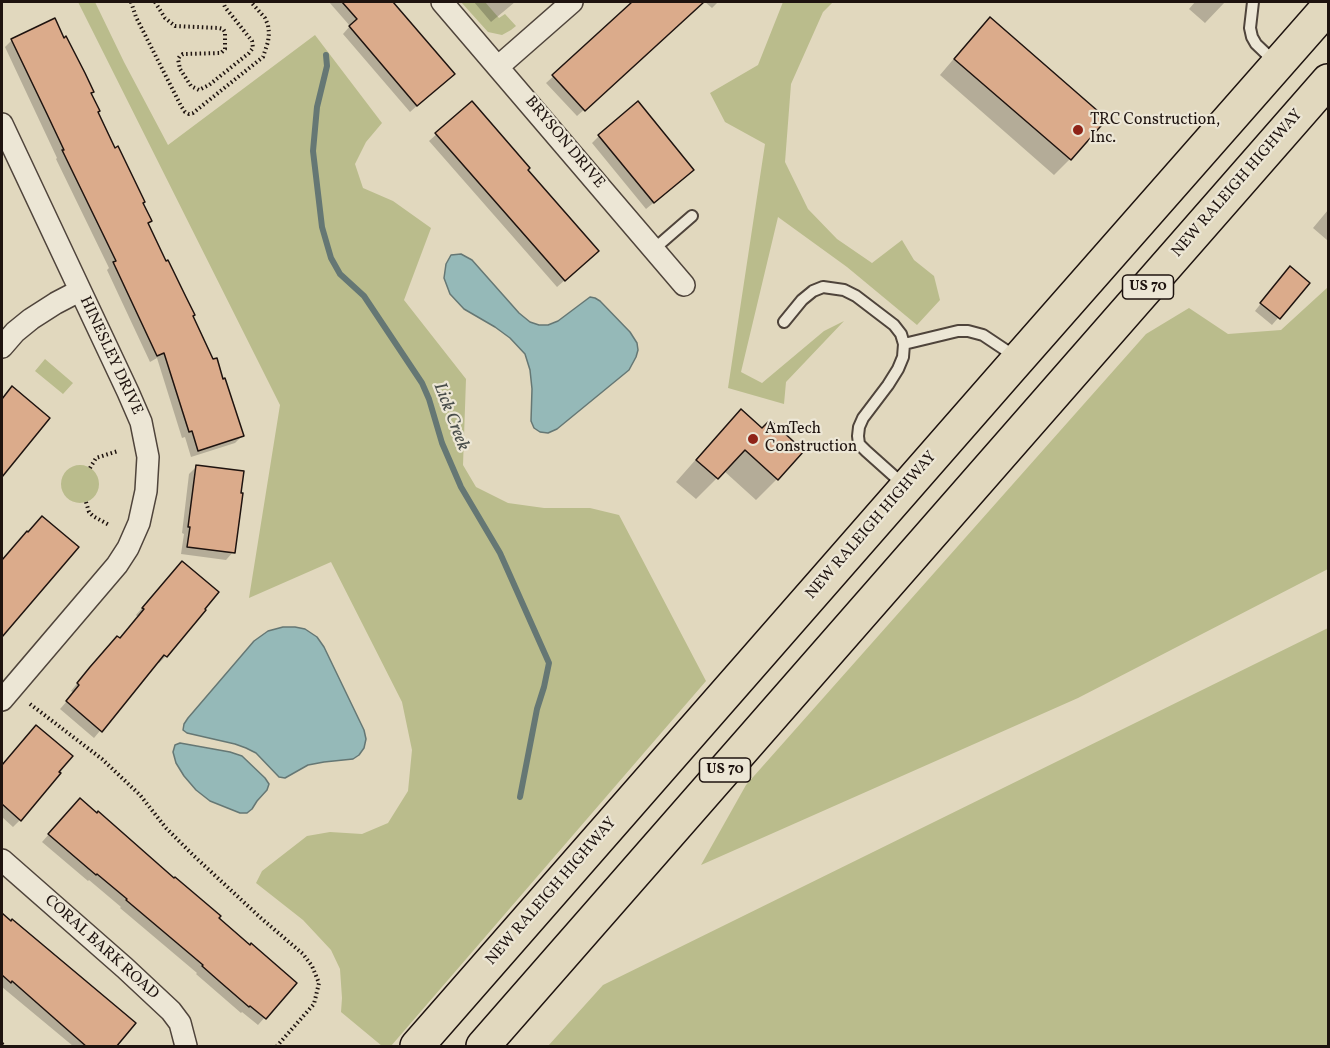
<!DOCTYPE html>
<html>
<head>
<meta charset="utf-8">
<style>
  body { margin:0 }
  #map { position:relative; width:1330px; height:1048px; overflow:hidden; background:#e1d8be; font-family:Vollkorn,serif }
  canvas { display:block }
  .frame { position:absolute; inset:0; border:3px solid #1e130f; pointer-events:none }
</style>
</head>
<body>
<div id="map">
<canvas width="1330" height="1048"></canvas>
<div class="frame"></div>
</div>
<script>
const ctx = document.querySelector('canvas').getContext('2d');
ctx.lineJoin = 'round';
function fill(path, color) {
  ctx.fillStyle = color;
  ctx.fill(path, 'evenodd');
}
function poly(rows) {
  const path = new Path2D();
  for (const r of rows) {
    if (r.length === 3) {
      path.moveTo(r[0] + r[2], r[1]);
      path.arc(r[0], r[1], r[2], 0, 2 * Math.PI);
      continue;
    }
    path.moveTo(r[0], r[1]);
    for (let i = 2; i < r.length; i += 2) path.lineTo(r[i], r[i + 1]);
  }
  return path;
}
function strokePath(path, color, width, dash) {
  ctx.strokeStyle = color;
  ctx.lineWidth = width;
  ctx.lineCap = dash ? 'butt' : 'round';
  ctx.setLineDash(dash || []);
  ctx.stroke(path);
}
function drawText(font, color, halo, rows, align = 'center') {
  ctx.font = font + ' Vollkorn,serif';
  ctx.lineWidth = 4.5;
  ctx.setLineDash([]);
  ctx.textBaseline = 'middle';
  ctx.strokeStyle = halo;
  ctx.fillStyle = color;
  for (const [text, x, y, turn = 0] of rows) {
    ctx.save();
    ctx.translate(x, y);
    ctx.rotate((+turn || 0) * Math.PI / 180);
    ctx.textAlign = isNaN(turn) ? turn : align;
    if (halo) ctx.strokeText(text, 0, 0);
    ctx.fillText(text, 0, 0);
    ctx.restore();
  }
}
fill(poly([
  [78,2,95,2,124,62,168,145,315,35,382,123,366,142,355,164,363,188,393,201,431,228,404,300,466,379,463,465,476,487,508,503,544,508,590,508,619,515,706,681,391,1046,382,1046,341,1012,342,998,340,969,331,950,303,920,256,883,262,871,307,836,330,832,362,834,388,823,408,791,412,750,402,702,331,562,249,598,280,405],
  [461,2,485,2,499,18,505,14,516,26,511,30,502,35,488,32],
  [783,2,833,2,823,12,791,84,785,162,808,209,837,239,872,263,902,240,914,260,934,276,940,300,917,325,847,267,778,217,741,372,762,383,824,331,844,321,786,382,784,404,728,388,765,144,725,122,710,93,758,65],
  [1328,287,1328,569,1078,698,701,865,746,785,1146,334,1189,308,1228,334,1281,330],
  [45,359,73,383,63,394,35,371],
  [80,484,19],
  [1328,628,1328,1046,548,1046,603,985]
]), '#babc8c');
const water = poly([
  [461,254,472,260,519,313,530,322,539,325,548,325,558,321,590,297,595,298,600,301,630,332,637,343,638,350,636,357,629,370,557,429,548,433,540,432,534,428,531,421,532,389,530,370,525,354,510,338,495,327,464,309,450,294,444,278,446,264,451,255,461,254],
  [283,627,295,627,305,629,317,637,324,647,364,730,366,739,364,748,359,755,353,759,324,762,308,765,285,778,279,777,256,753,246,748,235,744,187,733,183,730,184,724,188,718,254,641,268,631,283,627],
  [180,743,230,752,242,756,265,778,269,784,267,790,257,801,252,809,247,813,240,813,210,801,196,790,184,776,176,763,173,752,175,745,180,743]
]);
fill(water, '#95b9b8');
strokePath(water, '#657774', 1.5);
fill(poly([
  [329,2,391,2,453,74,410,112,343,34,350,26],
  [474,2,515,2,491,22],
  [635,2,702,2,577,116,546,83],
  [705,2,718,2,712,8],
  [1195,2,1225,2,1205,23,1189,9],
  [990,19,1105,119,1070,159,1054,175,940,75,974,35],
  [12,40,90,93,97,112,142,203,147,224,191,316,242,436,235,443,191,457,185,437,182,438,157,358,150,362,107,270,109,268,56,159,57,158,5,47],
  [471,103,526,170,590,258,557,287,429,141],
  [599,136,685,177,646,209,592,143],
  [1328,210,1328,239,1327,240,1313,228],
  [1283,275,1308,283,1272,325,1255,311],
  [5,395,48,418,2,475,2,400],
  [741,411,777,479,756,500,724,471,696,499,676,482,720,432],
  [196,467,233,552,226,560,181,554,184,534,182,533,189,474],
  [20,540,76,548,2,635,2,563],
  [175,570,166,656,159,663,157,662,94,738,60,709,74,693,71,691,83,676,119,640,138,617,136,615],
  [29,734,20,820,13,827,2,817,2,766],
  [73,807,217,918,295,983,258,1025,242,1012,241,1013,196,974,197,973,120,908,121,907,89,880,88,881,42,842],
  [2,915,11,923,114,1046,73,1046,2,987]
]), '#0003');
strokePath(poly([
  [326,55,327,66,317,107,313,151,322,227,331,258,340,274,364,296,422,383,429,399,442,443,461,487,500,553,549,663,544,687,537,709,520,797]
]), '#657774', 6);
const building = poly([
  [342,2,393,2,455,74,417,106,349,26,357,19,342,2],
  [632,2,704,2,585,111,552,75,632,2],
  [990,17,1107,119,1071,160,954,59,990,17],
  [55,18,64,38,66,36,85,73,94,92,91,93,100,111,98,112,115,148,118,146,145,202,143,203,152,221,148,223,166,261,168,260,186,297,195,315,193,316,213,359,217,358,223,379,225,378,244,436,198,451,192,431,189,432,164,353,157,356,113,262,116,261,62,150,64,150,47,114,11,39,55,18],
  [472,101,530,168,528,170,599,251,565,281,435,133,472,101],
  [638,101,694,170,654,203,598,135,638,101],
  [1290,266,1310,283,1280,319,1260,303,1290,266],
  [12,386,50,418,2,477,2,399,12,386],
  [741,409,762,428,770,420,804,451,778,480,745,450,718,479,696,460,741,409],
  [196,465,244,471,241,493,243,493,235,553,187,547,190,527,188,527,196,465],
  [42,516,79,547,2,637,2,560,27,531,28,532,42,516],
  [182,561,219,592,205,609,206,610,167,657,164,655,102,732,66,701,79,685,77,683,90,667,117,636,120,638,144,609,142,608,182,561],
  [36,725,73,756,59,772,61,773,21,821,2,804,2,765,36,725],
  [80,798,97,813,98,811,174,878,175,877,221,916,219,918,250,945,251,943,297,983,266,1019,250,1006,249,1007,219,981,202,966,203,965,126,900,127,899,97,874,96,875,48,834,80,798],
  [2,913,11,921,12,919,136,1023,116,1047,87,1047,12,981,11,983,2,975,2,913]
]);
fill(building, '#dbab8b');
strokePath(building, '#1e130f', 1.5);
const lane = poly([
  [1253,2,1250,28,1252,37,1256,44,1276,63],
  [654,249,692,216],
  [784,322,802,300,813,291,823,287,844,290,856,296,894,325,901,334,904,344,903,357,898,369,888,385,863,418,859,427,858,436,859,444,866,451,904,485],
  [904,344,958,331,968,331,983,335,1016,357]
]);
const street = poly([
  [442,2,684,285],
  [499,66,572,2],
  [2,124,128,392,141,422,148,457,146,491,139,523,128,548,117,565,2,700],
  [2,347,15,332,31,319,56,303,79,291],
  [2,860,125,968,171,1011,180,1023,186,1046]
]);
const highway = poly([
  [417,1046,1007,372,1328,7],
  [483,1046,1328,81]
]);
strokePath(lane, '#4f443b', 14);
strokePath(street, '#4f443b', 24);
strokePath(highway, '#1e130f', 36);
strokePath(poly([
  [131,2,136,17,181,106,185,112,189,114,193,113,263,57,268,42,269,33,268,25,265,18,251,2],
  [155,2,165,18,175,26,219,28,223,29,225,32,225,49,221,53,183,54,180,56,178,59,180,69,191,86,199,90,209,85,249,53,253,48,252,41,225,7,223,2],
  [90,468,96,458,118,451],
  [86,502,89,512,93,516,109,525],
  [30,704,102,759,140,795,166,828,194,856,262,919,303,954,312,966,319,983,314,1004,277,1046],
  [2,1044,5,1046]
]), '#1e130f', 4, [1.5, 3]);
strokePath(lane, '#ece6d5', 10);
strokePath(street, '#ece6d5', 21);
strokePath(highway, '#e1d8be', 33);
for (const [x, y, r, color] of [
  [1078,130,6,"#8f2418"],
  [753,439,6,"#8f2418"]
]) {
  const dot = new Path2D();
  dot.arc(x, y, r, 0, 2 * Math.PI);
  ctx.fillStyle = color;
  ctx.fill(dot);
  strokePath(dot, '#ece6d5', 2);
}
for (const [x, y, w] of [
  [1148,287,51],
  [725,770,51]
]) {
  const box = new Path2D();
  box.roundRect(x - w / 2, y - 12, w, 24, 4.5);
  ctx.fillStyle = '#ece6d5';
  ctx.fill(box);
  strokePath(box, '#1e130f', 1.5);
}
drawText('bold 15px', '#1e130f', null, [
  ["US 70",1148,287],
  ["US 70",725,770]
]);
drawText('16px', '#1e130f', '#ece6d5', [
  ["TRC Construction,",1090,121],
  ["Inc.",1090,139],
  ["AmTech",765,430],
  ["Construction",765,448]
], 'left');
drawText('16px', '#1e130f', '#ece6d5', [
  ["BRYSON DRIVE",564,143,50],
  ["NEW RALEIGH HIGHWAY",1238,184,-49],
  ["HINESLEY DRIVE",110,356,65],
  ["NEW RALEIGH HIGHWAY",872,526,-49],
  ["NEW RALEIGH HIGHWAY",552,892,-49],
  ["CORAL BARK ROAD",101,948,42]
]);
drawText('italic 18px', '#484d4a', '#ece6d5', [
  ["Lick Creek",450,417,69]
]);
</script>
</body>
</html>
